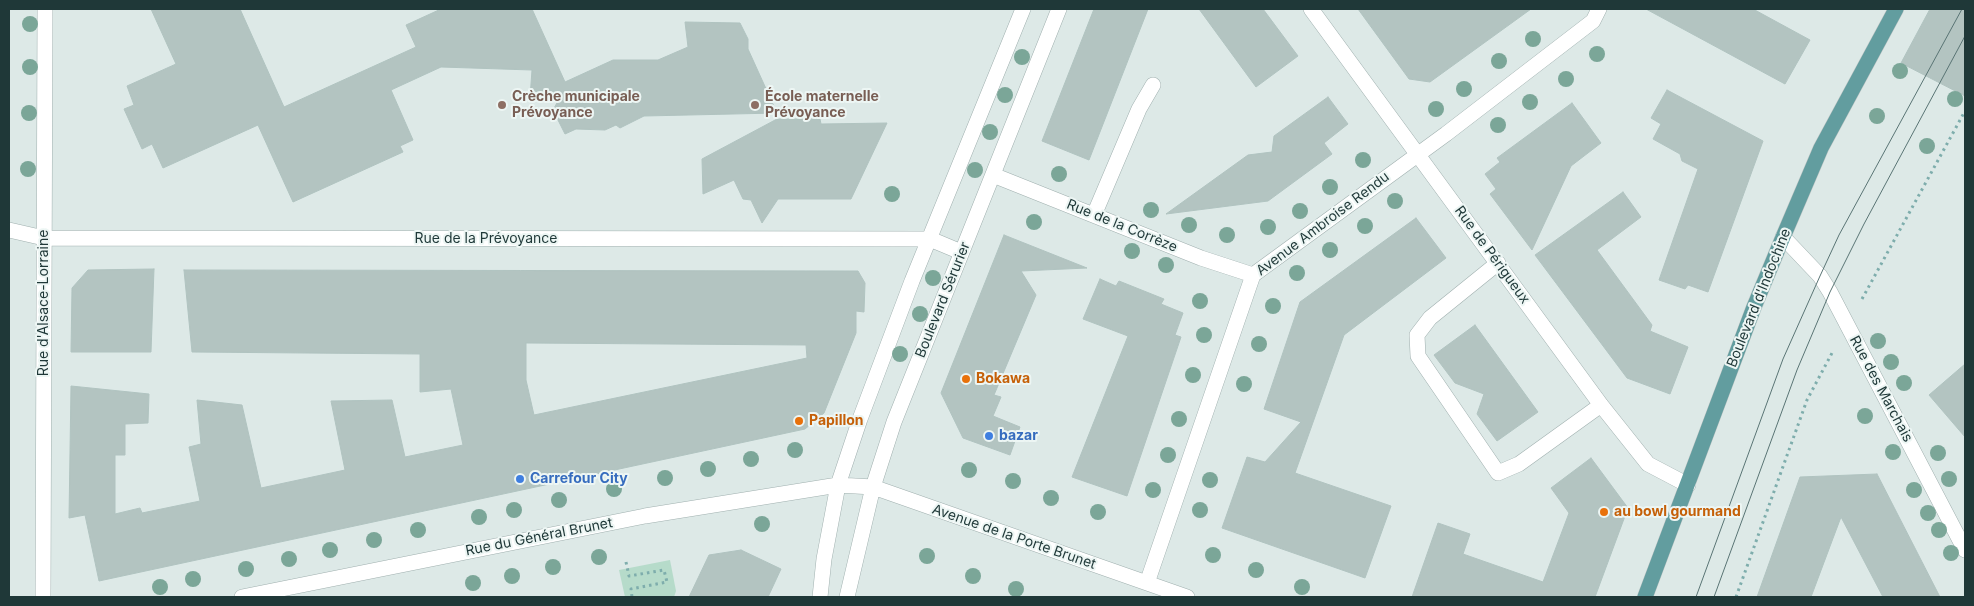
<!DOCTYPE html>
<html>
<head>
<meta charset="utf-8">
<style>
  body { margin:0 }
  #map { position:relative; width:1974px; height:606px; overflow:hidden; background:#dde9e7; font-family:Inter,sans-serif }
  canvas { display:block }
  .frame { position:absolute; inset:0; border:10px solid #1f3838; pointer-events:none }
</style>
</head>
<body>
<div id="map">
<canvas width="1974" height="606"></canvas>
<div class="frame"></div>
</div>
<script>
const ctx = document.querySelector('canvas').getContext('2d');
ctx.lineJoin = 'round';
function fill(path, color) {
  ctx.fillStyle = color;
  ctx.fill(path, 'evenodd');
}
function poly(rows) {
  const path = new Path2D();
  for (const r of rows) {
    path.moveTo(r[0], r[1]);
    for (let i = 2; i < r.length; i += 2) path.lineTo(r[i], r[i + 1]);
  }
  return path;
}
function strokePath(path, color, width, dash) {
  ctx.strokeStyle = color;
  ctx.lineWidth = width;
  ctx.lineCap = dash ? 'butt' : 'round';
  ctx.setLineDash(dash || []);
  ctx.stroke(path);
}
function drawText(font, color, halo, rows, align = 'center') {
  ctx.font = font + ' Inter,sans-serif';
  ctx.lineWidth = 4;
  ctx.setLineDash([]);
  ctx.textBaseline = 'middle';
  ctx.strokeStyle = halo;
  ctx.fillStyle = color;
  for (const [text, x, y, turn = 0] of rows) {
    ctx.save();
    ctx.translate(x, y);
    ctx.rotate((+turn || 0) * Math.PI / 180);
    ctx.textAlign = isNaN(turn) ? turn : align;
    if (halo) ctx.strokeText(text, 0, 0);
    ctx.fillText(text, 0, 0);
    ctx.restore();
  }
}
fill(poly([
  [670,560,676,591,674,597,625,597,619,570]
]), '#b6dbca');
const building = poly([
  [151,9,240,9,284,107,416,47,406,25,441,9,532,9,565,82,613,60,658,60,688,47,685,22,740,23,748,39,748,49,777,113,644,116,620,128,616,125,605,130,576,129,565,134,553,110,558,101,530,98,532,70,441,67,391,90,413,140,400,146,403,152,293,202,258,125,163,168,152,144,142,149,124,109,134,105,127,86,176,64,151,9],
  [1094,9,1148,9,1089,160,1042,141,1094,9],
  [1199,9,1263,9,1298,56,1256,87,1199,9],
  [1358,9,1531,9,1430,82,1409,79,1358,9],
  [1646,9,1753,9,1810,40,1785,84,1646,9],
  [1930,9,1965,9,1965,96,1901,63,1930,9],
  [1667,90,1763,141,1708,292,1688,285,1685,289,1659,280,1698,169,1682,161,1680,154,1653,139,1661,124,1651,118,1667,90],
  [1328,97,1348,124,1324,143,1332,154,1268,201,1166,214,1248,155,1272,152,1274,136,1328,97],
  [1572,103,1601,143,1571,166,1532,250,1490,194,1496,189,1485,174,1500,162,1497,158,1572,103],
  [777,119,820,119,821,124,887,123,851,199,778,199,762,223,751,200,743,199,734,180,703,194,702,159,777,119],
  [1623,192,1641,217,1597,250,1652,325,1650,331,1688,347,1670,394,1627,378,1535,255,1623,192],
  [1416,218,1446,258,1344,335,1295,473,1391,506,1365,578,1222,528,1247,457,1265,462,1301,422,1264,409,1300,302,1416,218],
  [1004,235,1087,268,1021,271,1036,295,994,395,1001,397,993,416,1020,427,1010,455,963,438,941,393,1004,235],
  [154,269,151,352,71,352,72,288,88,270,154,269],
  [184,270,858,271,865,283,864,312,856,311,856,333,824,413,805,429,99,581,85,515,69,518,71,386,149,394,148,423,125,424,125,455,115,455,115,514,140,508,142,513,200,501,189,447,201,444,197,400,242,405,261,488,345,470,331,401,392,400,405,457,463,445,451,389,420,392,420,354,192,352,184,270],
  [526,343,806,345,807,358,534,415,526,380,526,343],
  [1100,279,1116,286,1119,281,1164,299,1161,304,1183,313,1175,335,1181,337,1127,496,1072,477,1128,336,1083,319,1100,279],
  [1475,325,1538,412,1497,441,1477,414,1484,394,1455,383,1434,355,1475,325],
  [1965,364,1965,437,1929,395,1965,364],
  [1591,458,1628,508,1595,597,1412,597,1438,523,1470,534,1463,554,1543,582,1569,513,1551,488,1591,458],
  [1877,474,1940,597,1883,597,1841,517,1811,597,1757,597,1800,477,1877,474],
  [741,550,781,569,768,597,689,597,709,555,741,550]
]);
fill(building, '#b3c4c1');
strokePath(building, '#b0c3c0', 1);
const minor = poly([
  [1311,9,1601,405,1648,464,1688,485],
  [993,175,1201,258,1253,275],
  [1094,215,1139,109,1153,85],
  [9,230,44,238,930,239,961,252],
  [1783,237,1820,276,1830,292,1965,550],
  [1498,263,1430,318,1417,335,1418,356,1498,473,1519,464,1601,405],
  [1147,583,1253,275,1446,134,1593,21,1599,9],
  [43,597,45,9],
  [242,597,645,516,838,485,873,487,1187,597],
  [820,597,824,559,838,485,860,419,912,281,1023,9],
  [847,597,873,487,894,422,1059,9]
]);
const major = poly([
  [1645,597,1754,307,1783,237,1821,148,1896,9]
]);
strokePath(minor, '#a0b0af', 16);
strokePath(major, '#bcc3c3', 16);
strokePath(poly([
  [1862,299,1965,111],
  [626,562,629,576,664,570,667,582,631,589,632,597],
  [1736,597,1807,400,1832,353]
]), '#7eadac', 3, [2.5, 4]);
strokePath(minor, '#fff', 15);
strokePath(major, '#629d9f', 15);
strokePath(poly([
  [1696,597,1783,359,1820,276,1839,235,1962,9],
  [1714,597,1797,370,1830,292,1864,224,1965,36]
]), '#597474', 1);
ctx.fillStyle = '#7ba698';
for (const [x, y] of [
  [30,24],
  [1533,39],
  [1597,54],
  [1022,57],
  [1499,61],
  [30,67],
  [1900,71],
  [1566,79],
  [1464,89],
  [1005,95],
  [1955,99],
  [1530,102],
  [1436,109],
  [29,113],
  [1877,116],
  [1498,125],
  [990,132],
  [1927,146],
  [1363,160],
  [28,169],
  [975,170],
  [1059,174],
  [1330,187],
  [892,194],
  [1395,201],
  [1151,210],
  [1300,211],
  [1034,222],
  [1189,225],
  [1365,226],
  [1268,227],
  [1227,235],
  [1330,250],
  [1132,251],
  [1166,265],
  [1297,273],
  [933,278],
  [1200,301],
  [1273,306],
  [920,314],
  [1204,335],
  [1878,341],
  [1259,344],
  [900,354],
  [1891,362],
  [1193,375],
  [1904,383],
  [1244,384],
  [1865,416],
  [1179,419],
  [795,450],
  [1893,452],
  [1938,453],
  [1168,455],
  [751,459],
  [708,469],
  [969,470],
  [665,478],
  [1949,479],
  [1210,480],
  [1013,481],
  [614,489],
  [1153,490],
  [1914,490],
  [1051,498],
  [559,500],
  [514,510],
  [1200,510],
  [1098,512],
  [1928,513],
  [479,517],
  [762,524],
  [418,530],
  [1939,530],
  [374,540],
  [330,550],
  [1951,553],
  [1213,555],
  [927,556],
  [599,557],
  [289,559],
  [553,567],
  [246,569],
  [1256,570],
  [512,576],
  [973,576],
  [193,579],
  [473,583],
  [160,587],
  [1302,587],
  [1016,589]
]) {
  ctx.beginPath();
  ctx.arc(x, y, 8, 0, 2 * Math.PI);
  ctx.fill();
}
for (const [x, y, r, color] of [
  [502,105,5,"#8d6e63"],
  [755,105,5,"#8d6e63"],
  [966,379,5,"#e8710a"],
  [799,421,5,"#e8710a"],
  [989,436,5,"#3f7fe0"],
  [520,479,5,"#3f7fe0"],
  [1604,512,5,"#e8710a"]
]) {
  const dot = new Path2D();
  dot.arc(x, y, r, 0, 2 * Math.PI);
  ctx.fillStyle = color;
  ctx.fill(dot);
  strokePath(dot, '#edf6f4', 2);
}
drawText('bold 14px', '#785e54', '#edf6f4', [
  ["Crèche municipale",512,97],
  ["Prévoyance",512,113],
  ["École maternelle",765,97],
  ["Prévoyance",765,113]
], 'left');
drawText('14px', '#1f3838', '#edf6f4', [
  ["Avenue Ambroise Rendu",1323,224,-37],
  ["Rue de la Corrèze",1122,226,22],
  ["Rue de la Prévoyance",486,239],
  ["Rue de Périgueux",1492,255,54],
  ["Boulevard d'Indochine",1759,298,-68],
  ["Boulevard Sérurier",943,300,-68],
  ["Rue d'Alsace-Lorraine",44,303,-90],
  ["Rue des Marchais",1881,389,62],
  ["Rue du Général Brunet",539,537,-11],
  ["Avenue de la Porte Brunet",1014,537,19]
]);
drawText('bold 14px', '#c56008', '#edf6f4', [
  ["Bokawa",976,379],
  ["Papillon",809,421],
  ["au bowl gourmand",1614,512]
], 'left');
drawText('bold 14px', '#366cbe', '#edf6f4', [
  ["bazar",999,436],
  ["Carrefour City",530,479]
], 'left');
</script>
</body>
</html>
